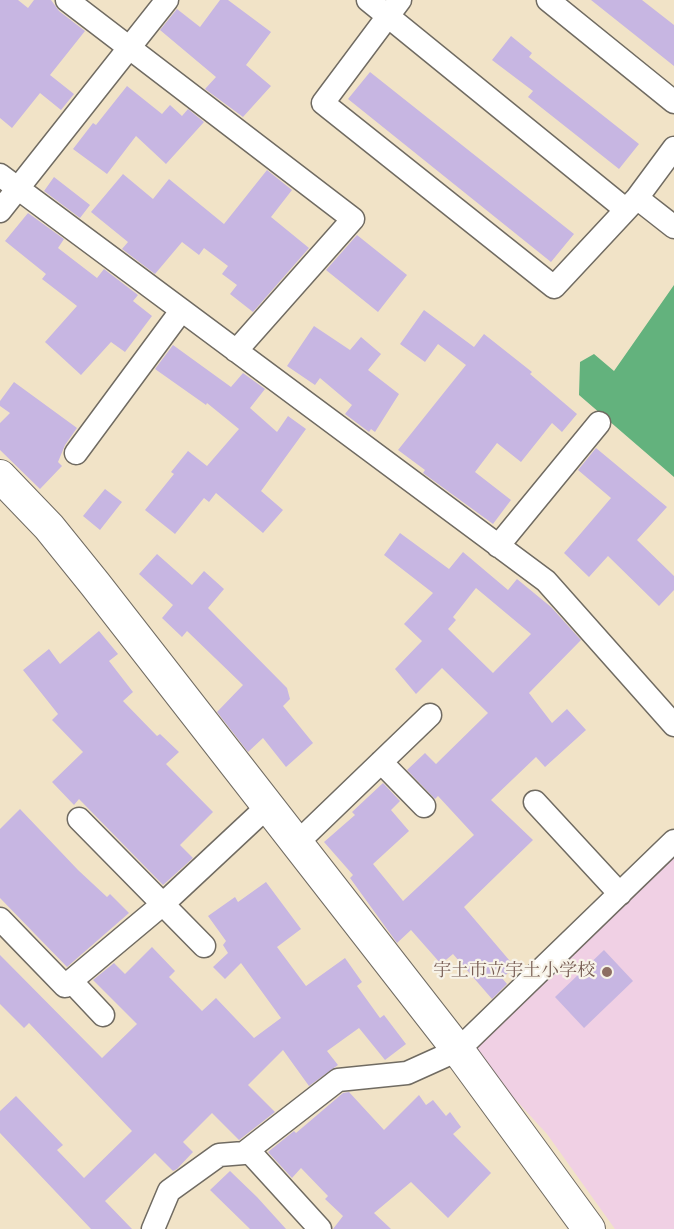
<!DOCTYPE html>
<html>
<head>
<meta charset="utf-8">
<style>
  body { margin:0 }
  canvas { display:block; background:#f1e3c7 }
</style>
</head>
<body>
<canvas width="674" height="1229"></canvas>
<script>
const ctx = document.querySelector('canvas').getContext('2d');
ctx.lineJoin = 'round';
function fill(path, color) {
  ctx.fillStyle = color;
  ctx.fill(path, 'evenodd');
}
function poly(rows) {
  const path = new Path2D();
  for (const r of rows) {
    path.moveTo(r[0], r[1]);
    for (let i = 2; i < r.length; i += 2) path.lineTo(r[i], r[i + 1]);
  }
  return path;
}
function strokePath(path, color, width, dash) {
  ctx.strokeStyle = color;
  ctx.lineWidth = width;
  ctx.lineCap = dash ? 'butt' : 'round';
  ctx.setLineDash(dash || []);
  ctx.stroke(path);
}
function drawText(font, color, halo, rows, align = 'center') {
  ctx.font = font + ' Alegreya,"Noto Serif JP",serif';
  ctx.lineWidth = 4.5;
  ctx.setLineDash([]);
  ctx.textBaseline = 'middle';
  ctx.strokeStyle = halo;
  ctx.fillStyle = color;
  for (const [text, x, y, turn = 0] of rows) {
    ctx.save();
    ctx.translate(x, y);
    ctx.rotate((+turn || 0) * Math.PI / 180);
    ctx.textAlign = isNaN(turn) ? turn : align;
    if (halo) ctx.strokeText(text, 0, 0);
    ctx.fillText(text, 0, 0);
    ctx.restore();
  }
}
fill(poly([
  [674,841,674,1229,615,1229,547,1134,492,1074,458,1050]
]), '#f0d0e4');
fill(poly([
  [674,285,674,477,579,395,580,362,594,354,614,371]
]), '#63b27d');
fill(poly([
  [0,0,18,0,28,8,34,0,51,0,59,11,85,31,50,75,74,94,61,110,40,93,12,128,0,118],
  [220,0,228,0,271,32,246,65,271,86,243,117,205,89,216,77,160,30,177,9,200,27],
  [591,0,642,0,674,25,674,66],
  [511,36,532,53,529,57,639,144,619,169,528,97,533,91,492,60],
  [370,72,574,234,551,262,348,99],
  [127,86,162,114,170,105,182,116,188,109,204,122,166,164,136,136,107,174,73,149,93,123,96,125],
  [267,170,292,190,271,217,309,248,253,312,230,294,237,285,222,274,228,266,204,248,199,255,182,242,155,274,122,249,128,242,91,212,123,174,153,199,169,179,224,224],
  [54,177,90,205,80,218,44,191],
  [28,213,64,239,58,248,97,278,104,269,138,295,133,301,152,316,125,352,111,342,81,375,45,342,77,306,42,279,46,274,5,241],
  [357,235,407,275,378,312,326,270],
  [424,310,474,347,484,334,532,372,530,374,577,414,562,432,552,423,521,462,497,443,475,472,511,500,493,524,423,473,425,470,398,450,466,365,438,344,425,362,400,344],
  [314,326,350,350,361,337,381,354,368,370,399,394,375,432,371,429,369,432,345,414,352,405,320,378,315,385,287,366],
  [173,345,231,387,243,373,265,389,250,408,277,432,288,416,306,429,261,491,283,510,263,533,216,493,209,502,204,498,175,534,145,510,174,474,171,472,188,451,207,466,239,429,207,403,206,405,155,369],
  [14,382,77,428,65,445,58,462,62,466,40,489,0,450,0,423,10,413,0,406,0,401],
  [596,448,667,507,637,540,674,576,674,590,659,606,608,556,589,577,564,553,611,498,578,470],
  [105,489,122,502,100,530,83,516],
  [400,533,449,569,463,552,508,590,517,579,551,607,581,640,529,693,552,723,567,709,586,730,545,767,536,757,491,800,533,840,464,907,515,967,502,978,507,984,492,999,453,954,441,964,411,930,397,943,350,878,353,875,324,842,355,815,352,812,383,783,400,801,391,810,409,831,373,864,403,901,474,835,438,796,435,799,407,770,425,753,436,764,488,713,442,668,416,694,395,669,422,641,404,624,433,593,384,555],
  [476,588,531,634,493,673,448,629,456,620,453,617],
  [157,554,192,585,204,571,224,589,208,608,287,688,290,699,283,706,313,743,286,767,263,738,248,752,217,712,243,685,187,631,182,637,162,618,173,605,139,574],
  [99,631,118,654,109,661,133,692,123,701,157,736,160,734,179,752,166,764,213,812,180,845,193,858,163,885,79,799,74,805,52,782,83,752,52,720,58,714,23,670,49,649,60,664],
  [20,809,78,870,107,897,110,894,129,913,67,967,0,898,0,829],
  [266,882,301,929,277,947,306,986,345,958,362,982,357,986,380,1018,384,1015,406,1044,385,1060,359,1028,327,1051,338,1065,309,1086,283,1050,248,1085,275,1112,239,1140,212,1113,183,1142,193,1152,177,1169,173,1171,155,1153,105,1201,132,1229,91,1229,0,1133,0,1111,16,1096,63,1145,57,1150,84,1178,132,1131,29,1023,24,1028,0,1004,0,955,102,1058,137,1024,93,980,114,963,125,974,152,947,175,971,169,977,202,1011,216,998,254,1038,281,1018,241,963,225,979,213,967,228,953,223,945,226,941,208,916,235,897,238,902],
  [604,950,633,981,584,1028,555,997],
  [349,1092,384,1130,419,1095,426,1105,433,1100,446,1116,450,1112,461,1127,453,1134,491,1173,448,1218,411,1182,374,1213,391,1229,333,1229,343,1216,325,1199,328,1196,301,1168,292,1178,268,1152,294,1131,296,1133,343,1093],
  [230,1171,257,1197,286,1229,250,1229,210,1190]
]), '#c7b6e2');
const street = poly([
  [67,0,353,219,236,351],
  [368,0,625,209],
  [400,0,323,103,554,287,637,198,674,148],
  [548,0,674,102],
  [0,175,546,581,674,725],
  [637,198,674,227],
  [0,211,167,0],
  [76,453,181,311],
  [498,546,599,423],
  [381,762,424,806],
  [535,802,620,894],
  [79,819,204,946],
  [297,843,430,715],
  [0,919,65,986,163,904,268,806],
  [71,981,103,1015],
  [248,1150,320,1229],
  [153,1229,169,1191,219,1155,244,1153,338,1080,407,1073,458,1050,674,841]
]);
const secondary = poly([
  [0,476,49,527,95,584,458,1050,589,1229]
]);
strokePath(street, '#706b62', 25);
strokePath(secondary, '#706b62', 34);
strokePath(street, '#fff', 22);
strokePath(secondary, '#fff', 32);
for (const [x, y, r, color] of [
  [607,972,6,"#8d6e63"]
]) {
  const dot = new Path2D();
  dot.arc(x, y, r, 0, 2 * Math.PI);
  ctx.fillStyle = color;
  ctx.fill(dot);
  strokePath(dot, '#f7f3e8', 2);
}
drawText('18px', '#785e54', '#f7f3e8', [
  ["宇土市立宇土小学校",595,972]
], 'right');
</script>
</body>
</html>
